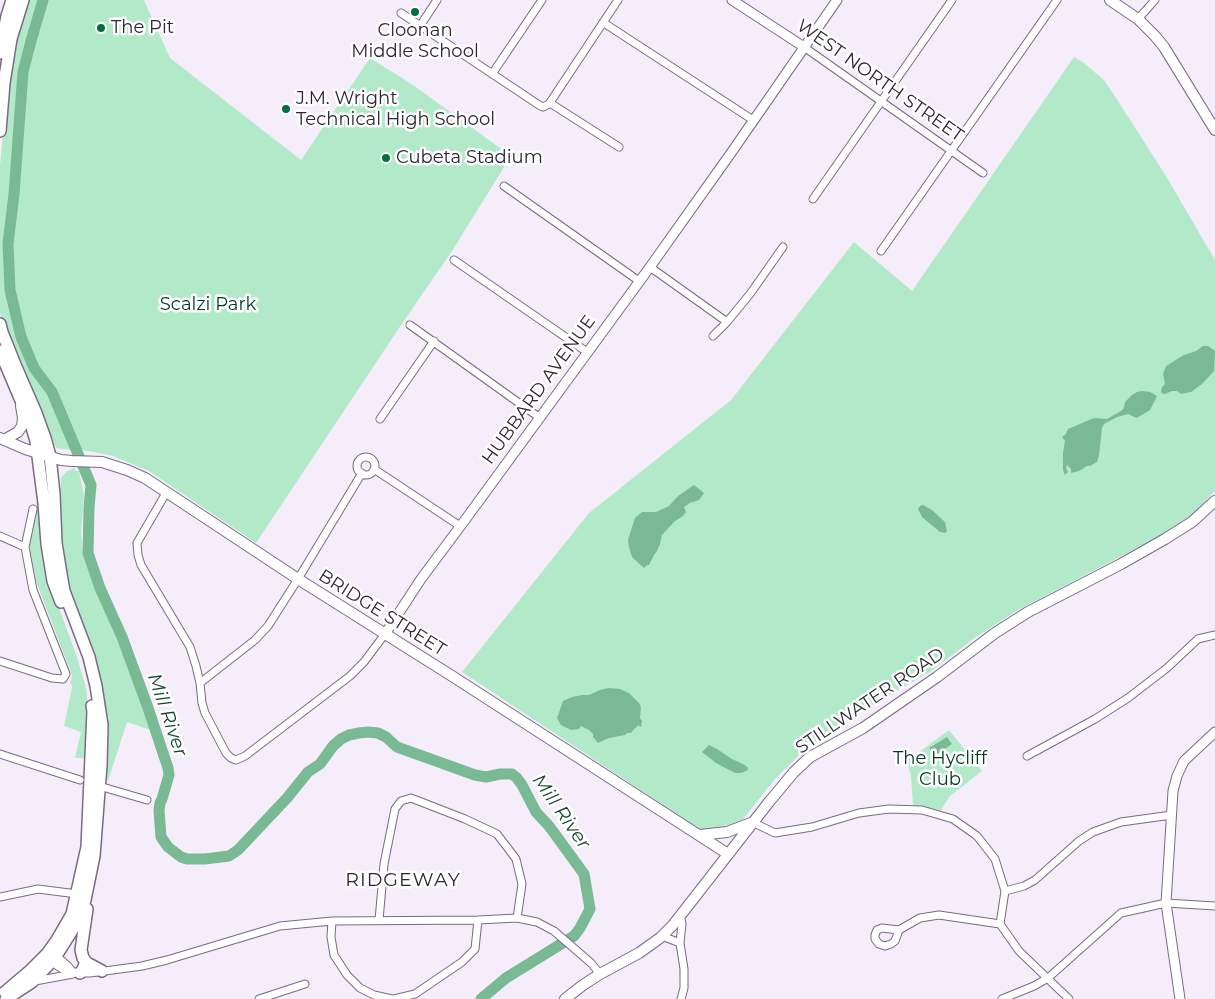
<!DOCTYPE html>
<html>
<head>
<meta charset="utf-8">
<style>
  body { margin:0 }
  canvas { display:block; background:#f5edfa }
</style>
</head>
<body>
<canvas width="1215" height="999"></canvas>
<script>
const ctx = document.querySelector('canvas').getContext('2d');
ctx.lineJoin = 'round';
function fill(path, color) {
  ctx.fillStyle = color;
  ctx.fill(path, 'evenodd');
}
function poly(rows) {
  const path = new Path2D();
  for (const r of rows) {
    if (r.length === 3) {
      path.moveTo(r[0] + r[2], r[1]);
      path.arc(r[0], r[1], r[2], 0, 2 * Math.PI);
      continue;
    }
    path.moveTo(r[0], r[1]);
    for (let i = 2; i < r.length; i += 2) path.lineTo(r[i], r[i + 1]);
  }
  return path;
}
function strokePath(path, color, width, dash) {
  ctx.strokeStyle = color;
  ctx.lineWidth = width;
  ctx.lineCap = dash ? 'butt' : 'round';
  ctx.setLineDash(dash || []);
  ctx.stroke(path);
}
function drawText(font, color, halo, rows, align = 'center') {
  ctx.font = font + ' Montserrat,sans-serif';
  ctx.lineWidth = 5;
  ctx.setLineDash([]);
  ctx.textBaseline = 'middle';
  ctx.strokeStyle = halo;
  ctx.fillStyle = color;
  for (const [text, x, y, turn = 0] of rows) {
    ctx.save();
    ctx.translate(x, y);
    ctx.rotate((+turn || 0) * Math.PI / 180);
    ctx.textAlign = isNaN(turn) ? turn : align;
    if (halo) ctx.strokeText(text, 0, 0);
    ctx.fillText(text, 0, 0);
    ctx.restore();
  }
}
fill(poly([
  [27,0,144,0,170,58,301,160,370,58,413,85,511,156,452,251,399,328,256,543,149,471,113,456,83,450,71,450,56,448,6,334,0,313,0,165,10,63],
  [1074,57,1084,63,1104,80,1116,98,1166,176,1215,260,1215,491,1193,514,1179,526,1018,610,976,637,930,672,876,703,805,749,774,780,740,823,701,830,462,672,589,513,731,400,854,242,912,291],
  [75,468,75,471,79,471,84,496,81,532,83,556,139,693,151,730,127,722,108,781,105,779,107,739,70,594,59,540,61,478,67,471],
  [36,502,39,502,49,581,76,654,86,688,88,706,89,758,75,758,81,732,64,726,72,688,72,685,70,683,71,681,72,675,34,576,30,556,30,542,31,530,37,509],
  [949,730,982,771,950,796,941,810,913,805,911,776,907,761]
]), '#b2eac9');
fill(poly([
  [1203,346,1208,346,1215,351,1214,371,1202,384,1191,392,1181,394,1177,391,1172,391,1165,394,1163,394,1161,392,1162,387,1165,384,1163,374,1166,366,1184,355,1196,351],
  [1142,391,1150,392,1157,396,1150,410,1137,418,1128,414,1117,417,1104,424,1102,428,1099,455,1097,462,1090,466,1087,466,1079,471,1071,473,1071,469,1067,465,1066,468,1068,472,1065,475,1063,470,1063,453,1065,441,1062,437,1066,434,1068,429,1094,418,1107,419,1121,411,1124,408,1125,402,1132,395,1137,392],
  [694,485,704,493,699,500,690,503,684,507,686,512,683,516,674,522,662,535,660,544,657,551,654,555,649,565,647,565,644,568,632,557,629,547,628,540,635,518,642,512,656,512,669,506,678,496],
  [923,505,932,510,945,522,947,531,945,533,940,532,922,517,918,509,920,506],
  [609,688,620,689,629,693,639,703,641,707,640,718,642,721,641,727,638,725,631,733,627,733,625,735,609,738,598,743,593,737,593,734,589,730,581,726,579,729,571,730,561,725,557,718,563,701,572,697,582,695,589,695,600,690],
  [947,737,952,744,934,756,929,748],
  [709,745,717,749,732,759,745,765,748,768,748,770,741,773,735,773,716,763,702,752]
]), '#79ba95');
strokePath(poly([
  [43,0,31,41,23,72,14,194,8,244,10,290,21,337,34,368,52,392,91,485,89,508,88,553,100,588,122,637,147,705,168,768,169,775,162,799,160,803,159,810,161,837,168,847,181,857,187,859,205,859,229,856,238,850,287,798,308,772,320,764,333,746,341,739,349,735,359,733,368,732,378,733,386,737,397,747,475,775,486,777,500,774,512,774,517,778,522,785,536,812,549,826,584,874,590,909,580,928,574,936,506,978,481,999]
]), '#79ba95', 11);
const minor = poly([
  [401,13,539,105,543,107,549,104,618,0],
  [1138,19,1155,0],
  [604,23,753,120],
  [420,26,437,0],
  [804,47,983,173],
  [492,74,542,0],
  [550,103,619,147],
  [504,186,639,281],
  [813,199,952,0],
  [881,251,1057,0],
  [454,260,587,352],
  [650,267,727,322,713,336],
  [727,322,750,294,783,247],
  [410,325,540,418],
  [380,419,434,341],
  [366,466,9],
  [374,469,460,526],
  [166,493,137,543,138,555,141,565,190,647,196,666,200,683,202,703,205,713,226,753,231,758,236,760,245,756,350,676,364,662,385,634],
  [0,536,25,547],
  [0,661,52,678,63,679,66,674,33,590,25,547,33,509],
  [200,683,255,640,268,626,298,579,362,473],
  [0,754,80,780],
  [1027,756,1095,719,1128,698,1167,668,1198,639,1215,635],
  [99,786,147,800],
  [752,822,775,833,812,827,859,813,889,809,922,810,953,819,977,836,995,859,1005,891,1000,924,1019,951,1069,999],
  [1005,891,1024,886,1035,880,1079,841,1093,832,1121,822,1172,815],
  [0,897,38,889,77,894],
  [680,915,682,924,680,943,684,969,684,988,681,999],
  [379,920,384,864,395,809,401,801,411,798,465,819,497,834,516,859,522,884,517,918],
  [332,921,331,937,334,955,347,975,360,988,374,995,392,999],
  [899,930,895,941,891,944,885,946,879,944,875,939,875,935,877,930,882,928,899,930,920,918,939,915,1000,924],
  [662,936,680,943],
  [52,957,54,959,56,965,64,970,80,973,90,973,142,966,167,960,280,926,332,921,478,920,517,918,537,922,554,931,591,963,600,974],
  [54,959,61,960,68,966,72,971],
  [35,981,73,974],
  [259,999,305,984],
  [394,999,415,994,462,962,475,949,478,920],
  [1002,999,1034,986,1048,978,1121,913,1166,903,1215,906]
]);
const tertiary = poly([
  [732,0,804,47],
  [385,634,421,579,465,520,650,267,731,153,837,0],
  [1180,999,1166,903,1173,791,1177,776,1184,761,1215,732]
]);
const secondary = poly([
  [1110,0,1138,19,1155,36,1164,47,1215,130],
  [0,438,25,449,61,460,72,461,102,462,127,470,145,478,298,579,452,676,728,854],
  [4,440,18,432,22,426,23,418,21,406],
  [700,835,727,832,751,823],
  [565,999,583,985,600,974,639,953,660,938,673,925,769,802,794,772,810,757,863,728,937,677,995,633,1028,612,1121,564,1165,539,1192,522,1215,501]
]);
const primary = poly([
  [0,53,7,16,12,0],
  [0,131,4,83,11,39,23,0],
  [0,324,2,332,16,367,36,413,45,438,50,456,54,494,56,543,61,574,64,591,89,657,96,686,102,725,101,765,94,856,85,900,78,921,54,959,32,982,6,999],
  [0,351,31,424,36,441,44,503,47,544,53,581,61,602],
  [87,909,81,950,83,958,87,963,102,971],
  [80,973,82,971,86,962],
  [5,992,31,970,47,954,57,940,72,914,87,847,93,711,92,706]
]);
strokePath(minor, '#7b6986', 9);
strokePath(tertiary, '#7b6986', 11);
strokePath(secondary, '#7b6986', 12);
strokePath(primary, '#7b6986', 14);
strokePath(minor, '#fff', 7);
strokePath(tertiary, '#fff', 9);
strokePath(secondary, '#fff', 10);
strokePath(primary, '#fff', 11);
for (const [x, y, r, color] of [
  [415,12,5,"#056d43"],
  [101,28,5,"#056d43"],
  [286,109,5,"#056d43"],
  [386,158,5,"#056d43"]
]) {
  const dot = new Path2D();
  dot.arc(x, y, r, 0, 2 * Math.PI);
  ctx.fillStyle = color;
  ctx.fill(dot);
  strokePath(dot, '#fff', 2);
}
drawText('18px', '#2d2532', '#fff', [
  ["The Pit",111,28],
  ["Cloonan",415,31,"center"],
  ["Middle School",415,52,"center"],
  ["J.M. Wright",296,99],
  ["Technical High School",296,120],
  ["Cubeta Stadium",396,158]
], 'left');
drawText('18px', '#2d2532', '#fff', [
  ["WEST NORTH STREET",880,81,35],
  ["HUBBARD AVENUE",539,390,-54],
  ["BRIDGE STREET",382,613,32],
  ["STILLWATER ROAD",870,701,-34]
]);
drawText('18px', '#013921', '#fff', [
  ["Scalzi Park",208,305],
  ["The Hycliff",940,759],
  ["Club",940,780]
]);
drawText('italic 19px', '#14472e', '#fff', [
  ["Mill River",167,715,71],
  ["Mill River",561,812,55]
]);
ctx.letterSpacing = '1px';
drawText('19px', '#2d2532', '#fff', [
  ["RIDGEWAY",403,880]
]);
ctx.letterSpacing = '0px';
</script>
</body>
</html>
